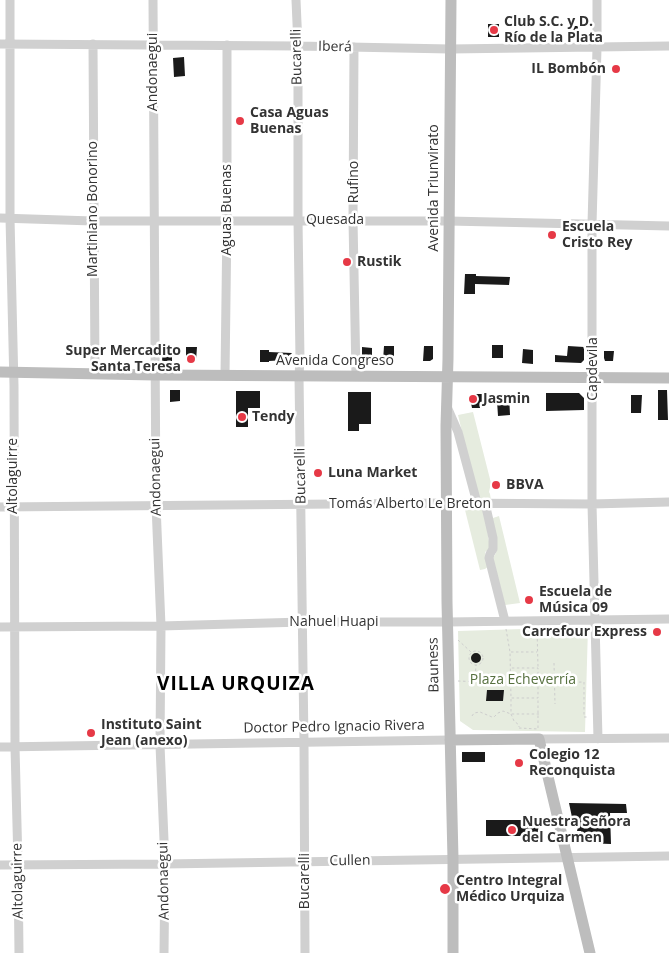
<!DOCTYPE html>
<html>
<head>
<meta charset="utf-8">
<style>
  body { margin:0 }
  canvas { display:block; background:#fff }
</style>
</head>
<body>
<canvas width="669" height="953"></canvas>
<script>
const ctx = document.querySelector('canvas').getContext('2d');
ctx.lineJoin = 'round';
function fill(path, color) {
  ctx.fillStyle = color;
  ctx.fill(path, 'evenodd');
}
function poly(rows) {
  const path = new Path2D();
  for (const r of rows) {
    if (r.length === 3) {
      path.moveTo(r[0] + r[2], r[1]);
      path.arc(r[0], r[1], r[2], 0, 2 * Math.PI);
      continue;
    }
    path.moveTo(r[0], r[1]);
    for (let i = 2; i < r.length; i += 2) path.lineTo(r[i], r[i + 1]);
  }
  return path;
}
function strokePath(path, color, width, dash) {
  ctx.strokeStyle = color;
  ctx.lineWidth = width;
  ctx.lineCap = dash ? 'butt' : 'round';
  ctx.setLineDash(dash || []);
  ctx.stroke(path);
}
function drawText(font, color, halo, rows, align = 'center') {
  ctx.font = font + ' "Open Sans",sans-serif';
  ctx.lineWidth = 5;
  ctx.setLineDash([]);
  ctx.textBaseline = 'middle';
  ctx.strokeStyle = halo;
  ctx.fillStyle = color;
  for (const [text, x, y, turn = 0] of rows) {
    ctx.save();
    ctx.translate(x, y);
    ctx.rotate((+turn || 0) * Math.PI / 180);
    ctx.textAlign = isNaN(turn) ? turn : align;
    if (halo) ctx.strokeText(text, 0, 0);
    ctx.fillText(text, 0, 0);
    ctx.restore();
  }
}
fill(poly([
  [473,412,491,483,489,492,490,494,491,500,481,499,478,498,458,415],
  [464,506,480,507,485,514,490,549,485,552,489,566,485,569,480,570],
  [499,516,520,603,505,605,493,558,496,553,497,543,490,519],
  [588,627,585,732,473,730,460,721,458,631]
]), '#e6ecdf');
fill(poly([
  [488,24,499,24,499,37,488,37],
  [569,26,578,26,578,39,569,39],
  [184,57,185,76,174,77,173,58],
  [465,274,476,274,476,276,510,277,509,285,475,284,475,294,464,294],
  [492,345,503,345,503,358,492,358],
  [384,346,394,346,394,361,383,361],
  [424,346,433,346,433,359,430,361,423,361],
  [568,346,584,347,584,360,581,363,555,362,555,355,567,356],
  [186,347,197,347,196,361,186,360],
  [362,347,372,348,372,361,367,361,362,356],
  [163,348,172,348,172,361,162,361],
  [523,349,533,350,533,364,522,363],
  [260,350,269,350,269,352,292,353,286,360,269,361,269,362,260,362],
  [604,351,614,351,613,361,605,361,604,358],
  [170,390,180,390,180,401,170,402],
  [658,390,667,390,668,420,658,420],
  [236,391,260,391,260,408,248,408,248,427,236,427],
  [348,392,371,392,371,424,359,424,359,431,348,431],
  [546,393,579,393,584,398,584,410,546,411],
  [473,394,509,394,510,415,498,416,497,401,480,403,480,408,472,408,470,398],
  [631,395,642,395,641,413,631,413],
  [476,658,5],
  [487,690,504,690,503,701,486,701],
  [462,752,485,752,485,762,462,762],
  [569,803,626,804,627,813,610,813,611,844,583,843,583,838,581,838,581,831,577,831,578,827,574,827],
  [486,820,527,820,527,824,538,824,539,838,528,838,528,836,486,836]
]), '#1a1a1a');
strokePath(poly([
  [506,629,510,652,511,698,538,698,538,668,510,668],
  [537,629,538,667],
  [458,640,471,652],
  [476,658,7],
  [511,652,537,652],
  [554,663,555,704],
  [458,681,510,683],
  [475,681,476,665],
  [539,683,584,682,584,717,589,717],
  [511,699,511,714,514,721,519,725,519,727],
  [472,716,474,713,480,712,492,717,494,717,498,713,503,711,511,714,539,714],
  [519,728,538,729,538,699]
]), '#cdcdcd', 1, [2.5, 2.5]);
strokePath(poly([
  [10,0,10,218,14,386,15,747,18,864,19,953],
  [153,0,156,505,161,626,160,745,165,864,164,953],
  [296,0,298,46,298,220,300,359,299,376,304,743,305,953],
  [597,0,597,48,592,224,592,504,598,739],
  [0,44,298,46,450,49,669,46],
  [93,44,95,374],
  [354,47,353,220,356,376],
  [0,218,93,221,449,221,669,226],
  [225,375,227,220,227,45],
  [448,409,458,432,477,503],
  [485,503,493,538,493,549,490,554,489,558,505,621],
  [0,507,447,503,592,504,669,502],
  [0,627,161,626,303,622,448,622,669,619],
  [539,739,669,738],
  [0,747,450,740],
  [0,865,165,864,669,856]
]), '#d0d0d0', 9);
strokePath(poly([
  [451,0,448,359,446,426,447,602,453,859,453,953],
  [0,372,155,375,669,378],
  [450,740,539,739,590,953]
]), '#bdbdbd', 11);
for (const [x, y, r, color] of [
  [494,30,5,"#e63946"],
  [616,69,5,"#e63946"],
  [240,121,5,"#e63946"],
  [552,235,5,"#e63946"],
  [347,262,5,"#e63946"],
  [191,359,5,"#e63946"],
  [473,399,5,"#e63946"],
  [242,417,5,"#e63946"],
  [318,473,5,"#e63946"],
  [496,485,5,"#e63946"],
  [529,600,5,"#e63946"],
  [657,632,5,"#e63946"],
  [91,733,5,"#e63946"],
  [519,763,5,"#e63946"],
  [512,830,5,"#e63946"],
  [445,889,6,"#e63946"]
]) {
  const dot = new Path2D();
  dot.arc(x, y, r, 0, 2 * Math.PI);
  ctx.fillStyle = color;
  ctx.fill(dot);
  strokePath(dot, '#fff', 2);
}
drawText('bold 14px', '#333', '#fff', [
  ["Club S.C. y D.",504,22],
  ["Río de la Plata",504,38],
  ["IL Bombón",606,69,"right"],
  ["Casa Aguas",250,113],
  ["Buenas",250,129],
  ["Escuela",562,227],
  ["Cristo Rey",562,243],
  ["Rustik",357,262],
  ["Super Mercadito",181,351,"right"],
  ["Santa Teresa",181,367,"right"],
  ["Jasmin",483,399],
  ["Tendy",252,417],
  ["Luna Market",328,473],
  ["BBVA",506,485],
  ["Escuela de",539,592],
  ["Música 09",539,608],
  ["Carrefour Express",647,632,"right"],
  ["Instituto Saint",101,725],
  ["Jean (anexo)",101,741],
  ["Colegio 12",529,755],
  ["Reconquista",529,771],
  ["Nuestra Señora",522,822],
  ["del Carmen",522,838],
  ["Centro Integral",456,881],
  ["Médico Urquiza",456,897]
], 'left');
drawText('14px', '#333', '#fff', [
  ["Iberá",335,47,1],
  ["Bucarelli",297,57,-91],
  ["Andonaegui",153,72,-90],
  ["Rufino",354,182,-90],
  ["Avenida Triunvirato",434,188,-90],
  ["Martiniano Bonorino",93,209,-90],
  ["Aguas Buenas",227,210,-90],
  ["Quesada",335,220],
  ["Avenida Congreso",335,361],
  ["Capdevila",593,369,-90],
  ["Altolaguirre",13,476,-90],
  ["Bucarelli",301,476,-91],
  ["Andonaegui",156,477,-91],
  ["Tomás Alberto Le Breton",410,504],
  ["Nahuel Huapi",334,622],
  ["Bauness",434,665,-91],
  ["Doctor Pedro Ignacio Rivera",334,727,-1],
  ["Cullen",350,861,-1],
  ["Altolaguirre",18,881,-91],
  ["Andonaegui",164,881,-91],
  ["Bucarelli",305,881,-90]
]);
drawText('14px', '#56703f', '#fff', [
  ["Plaza Echeverría",523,680]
]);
ctx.letterSpacing = '1px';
drawText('bold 19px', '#000', '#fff', [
  ["VILLA URQUIZA",236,685]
]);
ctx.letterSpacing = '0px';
</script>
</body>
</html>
